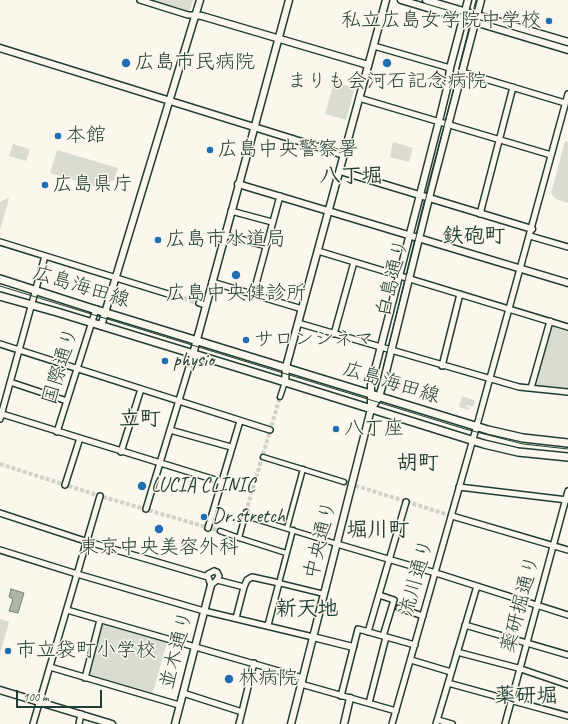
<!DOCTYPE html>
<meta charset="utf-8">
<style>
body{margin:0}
#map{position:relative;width:568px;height:724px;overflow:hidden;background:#fbf7ec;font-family:Caveat,sans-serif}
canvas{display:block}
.scale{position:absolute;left:16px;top:690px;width:86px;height:18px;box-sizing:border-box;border:2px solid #1f3d34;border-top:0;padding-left:5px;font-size:12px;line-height:14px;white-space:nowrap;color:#1f3d34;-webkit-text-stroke:3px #fbf7ec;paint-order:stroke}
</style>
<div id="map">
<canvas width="568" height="724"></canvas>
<div class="scale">100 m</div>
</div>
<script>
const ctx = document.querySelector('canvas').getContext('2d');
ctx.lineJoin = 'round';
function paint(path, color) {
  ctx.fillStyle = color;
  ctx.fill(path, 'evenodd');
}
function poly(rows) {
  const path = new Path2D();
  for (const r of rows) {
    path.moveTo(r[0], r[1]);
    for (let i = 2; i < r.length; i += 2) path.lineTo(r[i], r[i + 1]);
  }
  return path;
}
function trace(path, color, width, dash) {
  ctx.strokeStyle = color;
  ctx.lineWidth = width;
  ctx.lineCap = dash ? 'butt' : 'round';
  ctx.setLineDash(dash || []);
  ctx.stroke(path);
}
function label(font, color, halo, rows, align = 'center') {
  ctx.font = font + ' Caveat,"Klee One",sans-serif';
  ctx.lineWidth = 3;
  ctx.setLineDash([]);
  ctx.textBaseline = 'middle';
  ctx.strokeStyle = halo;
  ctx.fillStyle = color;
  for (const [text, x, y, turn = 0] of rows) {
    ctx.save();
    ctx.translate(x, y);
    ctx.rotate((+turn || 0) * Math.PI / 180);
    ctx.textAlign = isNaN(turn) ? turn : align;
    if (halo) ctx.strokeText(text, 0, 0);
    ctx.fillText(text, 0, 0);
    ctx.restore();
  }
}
const green = poly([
 [148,0,193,0,190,10,187,12],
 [334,82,355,88,346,120,325,114],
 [565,141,568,142,568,203,556,199,551,193],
 [393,142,413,148,409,162,390,157],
 [13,144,30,149,26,161,9,156],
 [57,150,118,168,114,180,97,187,50,173],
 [8,198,9,199,0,230,0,202],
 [554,326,568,330,568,389,537,386,535,383,551,327],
 [462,396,474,400,474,402,476,402,473,407,467,405,466,407,470,408,469,410,459,407],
 [0,619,9,622,0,654],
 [105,624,167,643,152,695,90,676,89,672,101,625]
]);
const water = poly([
 [11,589,24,593,18,613,9,611,13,599,9,597,11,589]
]);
const pedestrianTunnel = poly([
 [0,464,100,496,220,531],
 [344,482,452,516],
 [246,512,280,397]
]);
const minorTunnel = poly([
 [168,294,199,303]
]);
const pedestrian = poly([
 [280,397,285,382],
 [263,457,344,482],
 [246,516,337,544],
 [287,528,303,469],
 [293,530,279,583,324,594],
 [220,531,239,538,286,553],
 [239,538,246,512]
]);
const minor = poly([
 [140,0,188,15,195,15],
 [374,46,450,68],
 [462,72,565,103],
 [359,98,551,155],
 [231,211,272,222],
 [480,214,513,87],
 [225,235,266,246],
 [530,236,568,247],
 [0,242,168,294],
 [318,251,568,327],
 [212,282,302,309],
 [253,295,280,196],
 [199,303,205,305],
 [298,323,519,387,568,392],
 [334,334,354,262],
 [0,344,270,430],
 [442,366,460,294],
 [10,382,67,401],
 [531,388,550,321],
 [2,414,222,482],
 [0,419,45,256],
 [170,430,231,447],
 [57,432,96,309],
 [121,452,141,389],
 [65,485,80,438],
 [459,487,567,500],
 [146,509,193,354],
 [0,513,82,540,208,577],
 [452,516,568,550],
 [208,528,240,421],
 [337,544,439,574,568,615],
 [0,550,77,574,204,611,313,637],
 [214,571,217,572,219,576,216,581,211,585,208,577,208,574,214,571],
 [217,580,244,587,236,618],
 [244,587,247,580,252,577,279,583,268,625],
 [379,595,394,600,383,636],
 [399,608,423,616],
 [67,610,303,678],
 [465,625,568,655],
 [368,632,406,502],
 [457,652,518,668,568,685],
 [411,660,451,672],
 [50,667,179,705],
 [85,678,100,620],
 [448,683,568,716],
 [301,684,396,711],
 [183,693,242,712],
 [341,696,358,629,415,645],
 [369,703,386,637],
 [438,720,452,724],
 [33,724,100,496],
 [79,724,81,714],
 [239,724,254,663],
 [392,724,479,418,568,94],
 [436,724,477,586],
 [505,724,568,491]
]);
const tertiary = poly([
 [401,0,568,50],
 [426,0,568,42],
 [195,15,202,16,368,65],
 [0,48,344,155],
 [340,171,532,229],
 [238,184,568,283],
 [101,326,200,0],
 [193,354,289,0],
 [285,382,286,367,386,0],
 [371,409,379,397,384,380,431,190,481,0],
 [313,637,353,647],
 [0,690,112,724],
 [175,724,211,585],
 [291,724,371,409,371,385,439,121,448,84,450,68,468,0],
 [344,724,350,698]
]);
const secondary = poly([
 [0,279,90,308,488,430,523,438,568,443],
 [0,296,57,312,285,382,484,444,518,452,568,457]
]);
const tram = poly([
 [0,286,465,429,523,444,568,449],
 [383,368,476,0]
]);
const markers = [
 [549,21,4,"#1f6fb2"],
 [126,63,5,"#1f6fb2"],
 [387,63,5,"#1f6fb2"],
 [58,136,4,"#1f6fb2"],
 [210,150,4,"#1f6fb2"],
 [45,185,4,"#1f6fb2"],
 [158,240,4,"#1f6fb2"],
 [236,275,5,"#1f6fb2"],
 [246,340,4,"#1f6fb2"],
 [165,361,4,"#1f6fb2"],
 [336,429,4,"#1f6fb2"],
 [142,486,5,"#1f6fb2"],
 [204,517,4,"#1f6fb2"],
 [159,529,5,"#1f6fb2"],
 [8,651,4,"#1f6fb2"],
 [229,679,5,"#1f6fb2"]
];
const poiNames = [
 ["私立広島女学院中学校",541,21,"right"],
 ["広島市民病院",135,63],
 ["まりも会河石記念病院",387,82,"center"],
 ["本館",66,136],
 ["広島中央警察署",218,150],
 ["広島県庁",53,185],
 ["広島市水道局",166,240],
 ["広島中央健診所",236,294,"center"],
 ["サロンシネマ",254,340],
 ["physio",173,361],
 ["八丁座",344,429],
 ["LUCIA CLINIC",151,486],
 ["Dr.stretch",212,517],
 ["東京中央美容外科",159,548,"center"],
 ["市立袋町小学校",16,651],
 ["林病院",238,679]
];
const streetNames = [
 ["白島通り",393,278,-76],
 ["広島海田線",81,287,17],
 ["国際通り",61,366,-73],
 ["広島海田線",391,383,17],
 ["中央通り",321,540,-76],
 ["流川通り",417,578,-74],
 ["薬研掘通り",521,604,-75],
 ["並木通り",177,650,-75]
];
const neighbourhoodNames = [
 ["八丁堀",351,176],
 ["鉄砲町",474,236],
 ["立町",140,419],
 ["胡町",418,463],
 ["堀川町",378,530],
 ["新天地",307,609],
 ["薬研堀",526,696]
];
paint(green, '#dbdcd1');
paint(water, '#adb4aa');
trace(water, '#74847b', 1);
trace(pedestrianTunnel, '#cfd2c7', 4, [4, 2]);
trace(minorTunnel, '#cfd2c7', 5, [5, 2.5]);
trace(pedestrian, '#1f3d34', 7);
trace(minor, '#1f3d34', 8);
trace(tertiary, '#1f3d34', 9);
trace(secondary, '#1f3d34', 10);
trace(pedestrian, '#fbf7ec', 4);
trace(minor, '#fbf7ec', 5);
trace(tertiary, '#fbf7ec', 6);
trace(secondary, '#fbf7ec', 7);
trace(tram, '#1f3d34', 1);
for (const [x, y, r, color] of markers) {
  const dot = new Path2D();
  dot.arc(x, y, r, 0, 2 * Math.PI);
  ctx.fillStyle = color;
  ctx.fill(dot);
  trace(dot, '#fbf7ec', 1.5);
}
label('20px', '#1f3d34', '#fbf7ec', poiNames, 'left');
label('20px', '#1f3d34', '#fbf7ec', streetNames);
label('bold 21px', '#1f3d34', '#fbf7ec', neighbourhoodNames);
</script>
